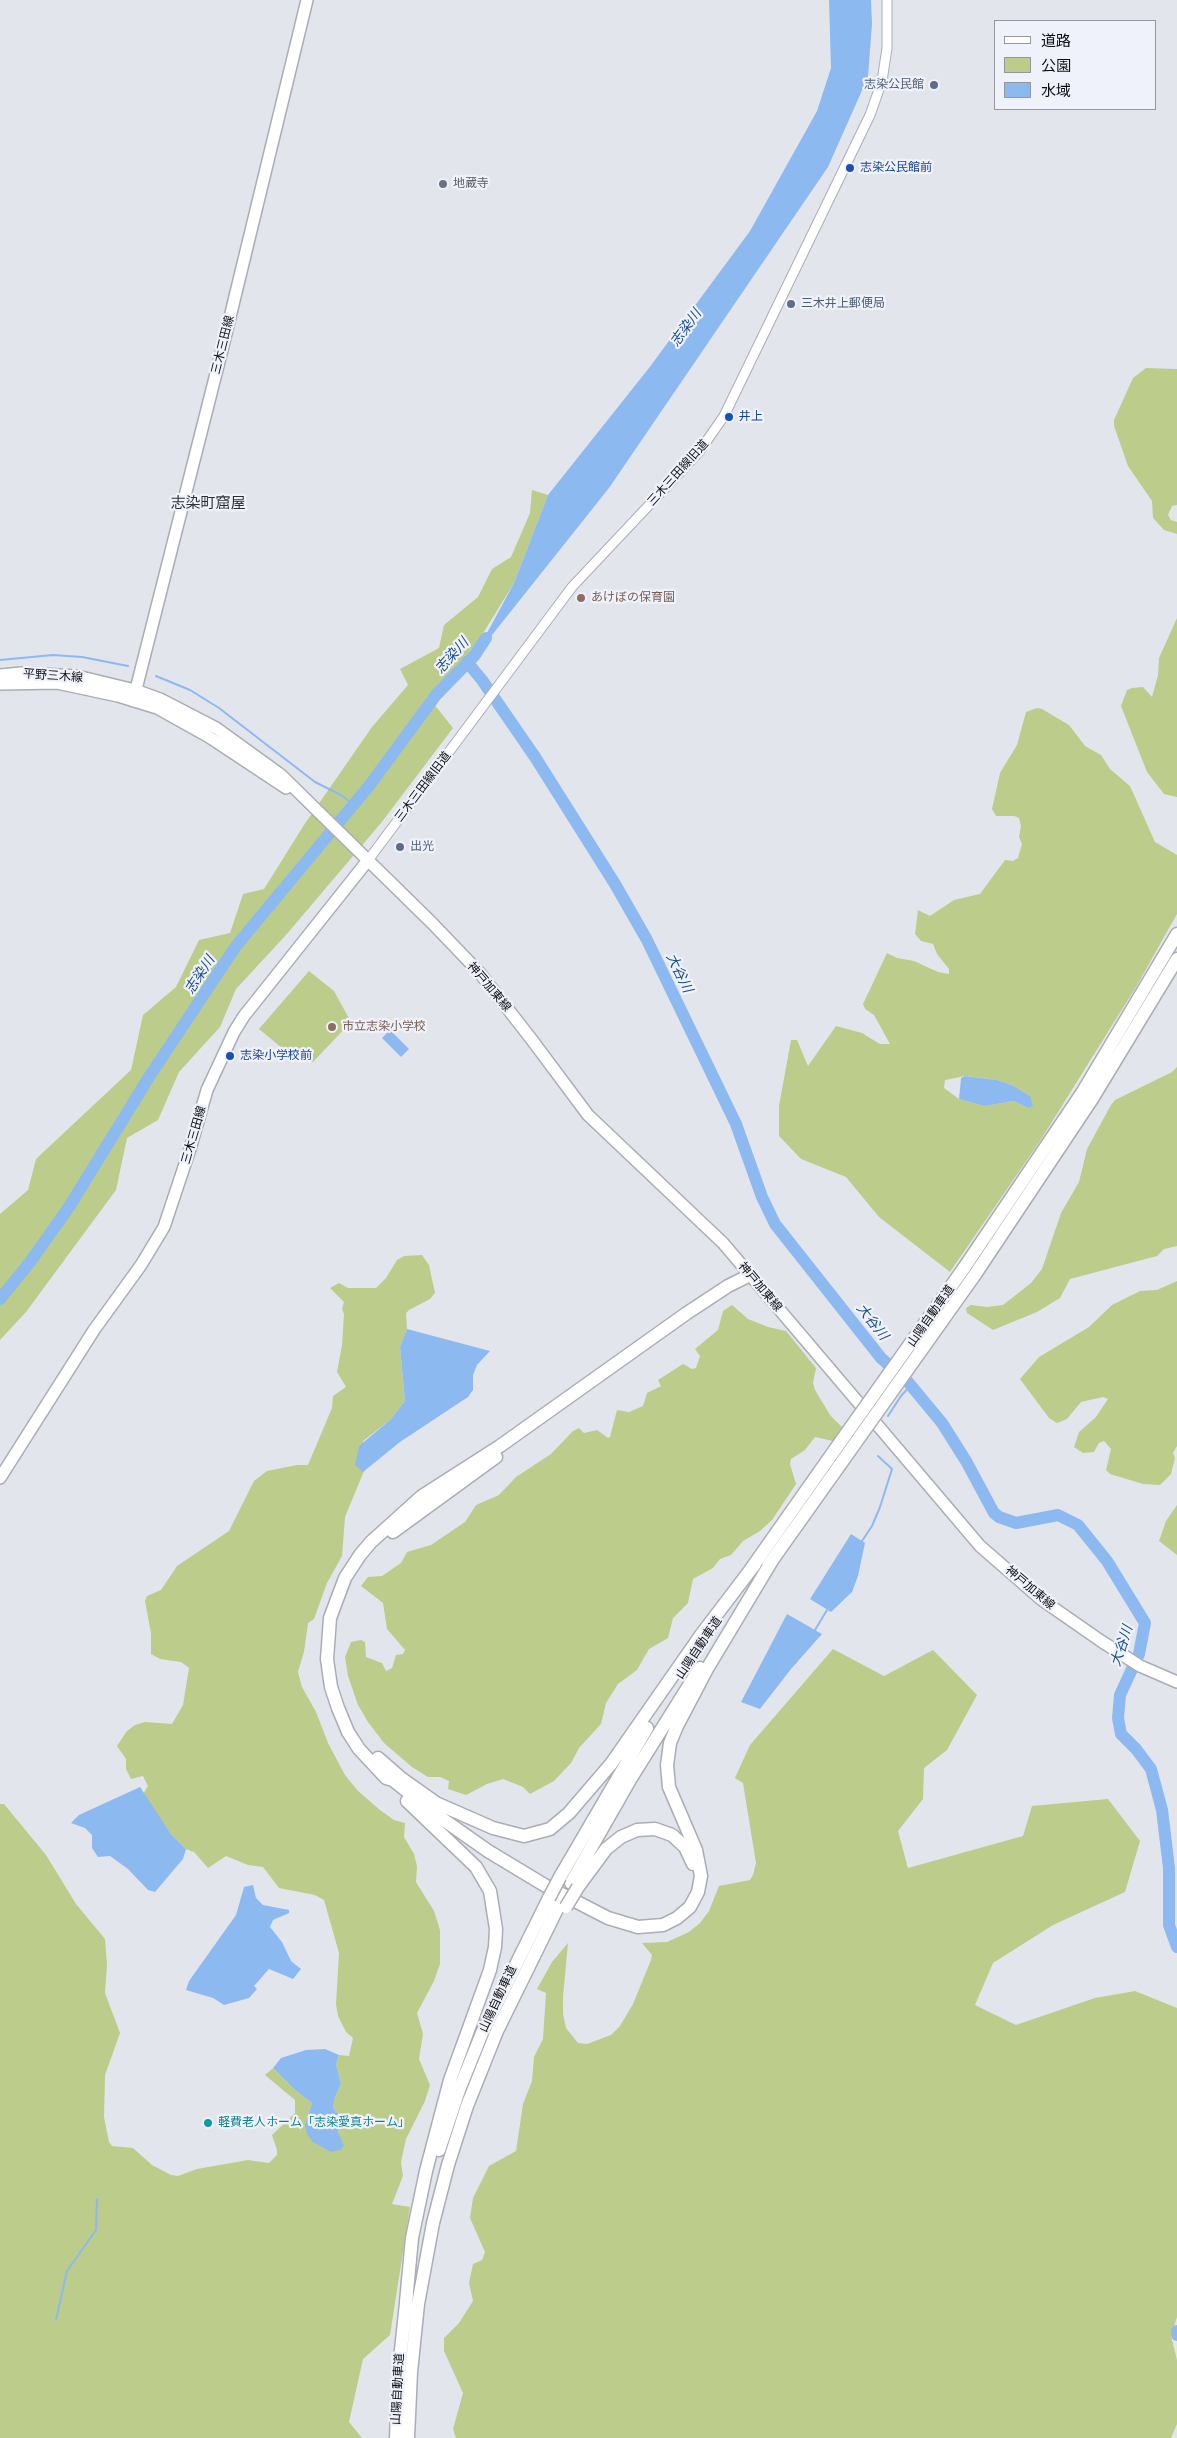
<!DOCTYPE html>
<meta charset="utf-8">
<style>
body{margin:0}
#map{position:relative;width:1177px;height:2438px;overflow:hidden;background:#e3e5ed;font-family:"PT Sans","Noto Sans JP",sans-serif}
canvas{display:block}
.legend{position:absolute;left:994px;top:20px;width:162px;height:90px;box-sizing:border-box;background:#f0f2fb;border:1px solid #96979e;margin:0;padding:6px 9px;list-style:none;font-size:15px;color:#0e0f12}
.legend li{display:flex;align-items:center;gap:10px;height:25px}
.legend b{width:25px;border:1px solid #96979e}
</style>
<div id="map">
<canvas width="1177" height="2438"></canvas>
<ul class="legend">
<li><b style="height:6px;background:#fff"></b>道路</li>
<li><b style="height:14px;background:#bccc8b"></b>公園</li>
<li><b style="height:14px;background:#8db9f1"></b>水域</li>
</ul>
</div>
<script>
const ctx = document.querySelector('canvas').getContext('2d');
ctx.lineJoin = 'round';
function paint(path, color) {
  ctx.fillStyle = color;
  ctx.fill(path, 'evenodd');
}
function poly(rows) {
  const path = new Path2D();
  for (const r of rows) {
    path.moveTo(r[0], r[1]);
    for (let i = 2; i < r.length; i += 2) path.lineTo(r[i], r[i + 1]);
  }
  return path;
}
function trace(path, color, width, dash) {
  ctx.strokeStyle = color;
  ctx.lineWidth = width;
  ctx.lineCap = dash ? 'butt' : 'round';
  ctx.setLineDash(dash || []);
  ctx.stroke(path);
}
function label(font, color, halo, rows, align = 'center') {
  ctx.font = font + ' "PT Sans","Noto Sans JP",sans-serif';
  ctx.lineWidth = 4.5;
  ctx.setLineDash([]);
  ctx.textBaseline = 'middle';
  ctx.strokeStyle = halo;
  ctx.fillStyle = color;
  for (const [text, x, y, turn = 0] of rows) {
    ctx.save();
    ctx.translate(x, y);
    ctx.rotate((+turn || 0) * Math.PI / 180);
    ctx.textAlign = isNaN(turn) ? turn : align;
    if (halo) ctx.strokeText(text, 0, 0);
    ctx.fillText(text, 0, 0);
    ctx.restore();
  }
}
const green = poly([
 [1146,368,1177,369,1177,505,1172,506,1168,515,1171,520,1177,522,1177,534,1164,530,1153,518,1152,501,1128,466,1114,426,1114,420,1133,378],
 [532,490,548,495,514,583,477,643,430,699,453,728,381,823,286,935,236,989,220,1027,179,1072,158,1120,127,1138,116,1190,26,1312,0,1340,0,1214,28,1190,36,1159,131,1070,143,1015,176,987,199,940,230,933,243,894,264,889,304,825,372,727,408,685,400,669,439,648,444,625,478,597,492,569,511,557,530,513],
 [1177,618,1177,797,1164,794,1147,772,1121,706,1127,690,1132,688,1143,687,1152,697,1158,675,1159,658],
 [1037,708,1042,709,1069,725,1085,746,1101,755,1110,769,1130,786,1155,842,1177,855,1177,914,1136,987,1040,1141,950,1272,879,1217,846,1177,801,1159,779,1136,779,1106,791,1040,797,1040,808,1066,836,1026,862,1033,880,1044,890,1044,874,1015,865,1009,863,1004,887,953,897,958,914,961,938,972,949,974,949,969,937,954,933,944,921,941,915,934,918,910,930,916,954,900,980,894,1005,860,1013,861,1018,858,1022,844,1019,837,1021,826,1019,818,1014,816,996,816,992,809,1000,773,1017,745,1026,712],
 [965,1076,997,1080,1012,1085,1030,1096,1028,1108,1014,1101,984,1106,959,1099,944,1088,945,1080],
 [309,971,334,991,351,1022,313,1062,299,1062,259,1029],
 [1177,1067,1177,1246,1164,1249,1157,1256,1070,1279,1060,1298,1037,1312,993,1330,967,1313,966,1308,971,1305,987,1307,1003,1305,1031,1283,1042,1269,1061,1213,1079,1182,1087,1149,1111,1105,1115,1100,1172,1072],
 [422,1255,429,1265,435,1293,430,1299,409,1310,406,1313,407,1329,400,1347,405,1401,390,1420,363,1441,364,1471,345,1517,342,1556,327,1583,314,1619,308,1623,304,1652,298,1672,302,1687,316,1712,328,1743,345,1775,358,1791,380,1810,394,1820,405,1823,404,1837,414,1854,417,1866,416,1882,434,1911,440,1930,440,1964,434,1981,417,2013,423,2034,419,2059,430,2085,425,2101,406,2139,401,2162,403,2176,392,2204,410,2207,390,2335,363,2359,349,2422,362,2438,0,2438,0,1804,4,1804,46,1855,76,1904,105,1939,107,1965,105,1993,120,2033,105,2075,104,2117,109,2142,112,2146,133,2148,152,2165,171,2175,178,2176,197,2169,248,2160,269,2163,277,2155,277,2150,272,2135,295,2113,295,2100,265,2075,273,2068,295,2090,312,2103,305,2124,343,2146,338,2132,340,2116,333,2108,335,2097,341,2084,336,2064,339,2055,349,2056,353,2038,346,2032,338,2016,336,2004,339,1953,324,1900,315,1895,279,1888,263,1867,248,1865,226,1856,208,1868,194,1852,186,1849,171,1834,143,1794,148,1786,143,1776,131,1779,126,1769,126,1759,117,1746,127,1731,135,1725,145,1722,172,1724,183,1705,189,1668,181,1662,160,1659,151,1654,151,1633,145,1601,147,1596,161,1590,177,1566,229,1531,254,1481,267,1471,297,1465,308,1465,332,1408,333,1396,346,1387,337,1372,342,1345,344,1314,342,1309,344,1302,330,1288,339,1283,348,1288,376,1288,386,1278,397,1260,404,1256],
 [1177,1281,1177,1446,1173,1453,1175,1458,1171,1474,1160,1485,1143,1484,1110,1474,1106,1470,1111,1449,1104,1441,1099,1443,1094,1452,1083,1453,1074,1447,1079,1432,1096,1417,1108,1399,1103,1397,1081,1402,1067,1419,1057,1423,1049,1418,1020,1379,1039,1357,1089,1327,1112,1305,1140,1291,1157,1290],
 [732,1305,748,1319,768,1327,786,1331,816,1368,813,1383,815,1390,830,1415,842,1427,833,1441,815,1437,805,1450,791,1459,790,1464,796,1484,772,1520,760,1531,743,1541,731,1555,720,1559,713,1568,693,1579,688,1603,673,1618,668,1638,649,1649,637,1670,618,1684,606,1703,601,1724,579,1748,571,1763,554,1781,530,1794,523,1787,503,1779,487,1784,466,1795,448,1789,449,1781,440,1777,428,1777,412,1767,384,1743,368,1722,358,1705,348,1676,345,1657,351,1642,361,1640,365,1642,366,1657,382,1663,386,1671,392,1668,396,1655,403,1654,405,1650,387,1629,383,1603,361,1586,368,1577,382,1576,401,1563,407,1552,431,1545,465,1522,476,1505,499,1495,516,1477,551,1454,573,1431,579,1428,584,1433,597,1430,608,1438,610,1437,617,1410,629,1412,643,1406,647,1393,661,1386,658,1380,683,1364,692,1369,696,1368,700,1356,695,1349,718,1330,723,1311],
 [1177,1505,1177,1555,1159,1541,1166,1521],
 [833,1649,884,1676,933,1650,977,1695,947,1750,924,1768,923,1799,898,1831,908,1868,1023,1836,1032,1806,1108,1799,1140,1841,1125,1892,1053,1925,993,1963,975,2005,1016,2025,1095,1998,1135,1991,1177,2008,1177,2317,1171,2336,1177,2360,1177,2424,1171,2438,456,2438,453,2429,463,2393,444,2351,444,2338,459,2323,473,2301,469,2283,473,2264,482,2260,485,2252,470,2218,473,2198,489,2166,516,2151,523,2104,532,2081,534,2057,543,2039,546,1993,537,1989,552,1962,568,1943,563,1997,563,2014,566,2028,578,2043,587,2044,611,2035,620,2026,633,2004,651,1960,652,1955,642,1943,667,1942,689,1932,700,1923,709,1911,719,1886,750,1880,753,1875,756,1863,743,1783,735,1778,750,1745]
]);
const water = poly([
 [829,0,871,0,872,24,868,77,828,167,609,488,473,659,514,583,548,495,649,368,750,231,817,111,831,68],
 [390,1030,409,1049,401,1057,382,1038],
 [965,1076,997,1080,1012,1085,1030,1096,1033,1106,1028,1108,1014,1101,984,1106,959,1099,961,1078],
 [407,1329,490,1351,477,1365,473,1375,473,1390,468,1397,400,1442,363,1472,355,1465,359,1446,390,1420,405,1401,400,1347],
 [851,1534,865,1543,858,1576,852,1592,831,1612,810,1599],
 [787,1614,822,1634,791,1669,760,1709,741,1702],
 [140,1787,171,1834,186,1849,183,1859,155,1892,148,1890,128,1869,110,1856,98,1857,92,1848,92,1835,85,1828,71,1823,79,1815],
 [253,1885,256,1898,263,1905,289,1910,289,1913,273,1920,270,1927,282,1942,291,1961,301,1969,293,1979,269,1969,254,1986,257,1989,249,1998,224,2005,213,1998,186,1990,189,1981,236,1915,244,1887],
 [325,2049,339,2055,336,2064,341,2084,335,2097,333,2108,340,2116,338,2132,344,2146,340,2150,331,2152,313,2142,307,2134,305,2124,312,2103,295,2090,273,2068,281,2058,306,2050]
]);
const stream = poly([
 [0,660,53,655,82,657,128,666],
 [156,676,190,690,219,708,315,782,341,795,354,805],
 [888,1416,901,1396,911,1385],
 [862,1541,872,1526,880,1507,892,1469,878,1456],
 [815,1630,827,1610],
 [56,2320,67,2271,96,2230,97,2199]
]);
const river = poly([
 [467,662,482,680,535,757,615,884,647,940,736,1124,762,1197,775,1224,881,1358,908,1382,942,1423,966,1461,994,1513,999,1517,1016,1523,1058,1515,1078,1525,1107,1561,1145,1623,1139,1654,1120,1695,1118,1718,1121,1734,1136,1749,1151,1769,1162,1810,1169,1868,1169,1925,1177,1947],
 [0,1299,30,1262,69,1207,149,1077,236,946,369,786,436,695,475,655,486,638],
 [1177,2331,1177,2335]
]);
const tertiary = poly([
 [369,859,572,587,699,452,724,416,870,115,882,81,887,48,887,0]
]);
const primary = poly([
 [0,675,21,673,77,676,135,690,160,699,216,728,281,775,432,923,479,972,532,1040,588,1115,723,1243,980,1546,1042,1600,1101,1641,1140,1666,1177,1682],
 [0,684,57,683,118,696,157,708,209,737,286,788],
 [133,701,223,346,307,0],
 [0,1478,94,1330,141,1265,164,1227,190,1149,207,1090,234,1032,244,1016,369,859]
]);
const motorway = poly([
 [964,1268,1082,1093,1177,934],
 [750,1275,728,1286,687,1313,500,1446,422,1496,371,1542,360,1555,345,1578,330,1618,327,1659,331,1687,338,1708,348,1732,359,1749,386,1778,393,1780,441,1818,488,1851,546,1886,608,1918,638,1927,663,1925,677,1918,690,1907,698,1892,701,1876,696,1850,669,1787,667,1765,670,1743,677,1726,707,1669,773,1559],
 [974,1276,1092,1099,1177,959],
 [393,1532,496,1457],
 [768,1566,849,1452],
 [751,1569,839,1444],
 [378,1758,402,1779,436,1803,493,1828,524,1836,550,1829,569,1813,611,1764,701,1635,755,1564],
 [560,1877,647,1728],
 [571,1883,631,1778,700,1668],
 [578,1887,606,1849,621,1837,637,1830,655,1829,672,1835,685,1847,693,1864],
 [439,2150,459,2090,482,2033,549,1898],
 [406,2302,412,2238,426,2171,450,2080,490,1970,495,1947,496,1929,490,1891,476,1867,407,1801],
 [396,2438,399,2369,407,2294],
 [408,2438,411,2372,418,2304,433,2223,448,2165,467,2106,497,2031,560,1903]
]);
const motorwayBridge = poly([
 [839,1444,964,1268],
 [849,1452,974,1276],
 [549,1898,560,1877],
 [566,1907,578,1887]
]);
const markers = [
 [934,85,5,"#5c6f8a"],
 [850,168,5,"#1a4fb4"],
 [443,184,5,"#6b7280"],
 [791,304,5,"#5c6f8a"],
 [729,417,5,"#1a4fb4"],
 [581,598,5,"#8d6e63"],
 [400,847,5,"#5c6f8a"],
 [332,1027,5,"#8d6e63"],
 [230,1056,5,"#1a4fb4"],
 [208,2123,5,"#0f9aa8"]
];
const serviceNames = [
 ["志染公民館",924,85,"right"],
 ["三木井上郵便局",801,304],
 ["出光",410,847]
];
const transitNames = [
 ["志染公民館前",860,168],
 ["井上",739,417],
 ["志染小学校前",240,1056]
];
const worshipNames = [
 ["地蔵寺",453,184]
];
const streetNames = [
 ["三木三田線",223,345,-76],
 ["三木三田線旧道",678,473,-48],
 ["平野三木線",53,676,4],
 ["三木三田線旧道",423,787,-53],
 ["神戸加東線",489,987,50],
 ["三木三田線",194,1135,-74],
 ["神戸加東線",760,1287,50],
 ["山陽自動車道",931,1316,-55],
 ["神戸加東線",1030,1588,40],
 ["山陽自動車道",699,1648,-56],
 ["山陽自動車道",498,1999,-65],
 ["山陽自動車道",398,2389,-87]
];
const educationNames = [
 ["あけぼの保育園",591,598],
 ["市立志染小学校",342,1027]
];
const cultureNames = [
 ["軽費老人ホーム「志染愛真ホーム」",218,2123]
];
const waterNames = [
 ["志染川",686,328,-54],
 ["志染川",452,656,-48],
 ["大谷川",679,973,64],
 ["志染川",200,975,-57],
 ["大谷川",872,1322,52],
 ["大谷川",1122,1646,-72]
];
const quarterNames = [
 ["志染町窟屋",208,504]
];
paint(green, '#bccc8b');
paint(water, '#8db9f1');
trace(stream, '#8db9f1', 2);
trace(river, '#8db9f1', 12);
trace(tertiary, '#aaadb5', 11);
trace(primary, '#aaadb5', 14);
trace(motorway, '#aaadb5', 15);
trace(tertiary, '#fff', 9);
trace(primary, '#fff', 11);
trace(motorway, '#fff', 12);
trace(motorwayBridge, '#aaadb5', 15, []);
trace(motorwayBridge, '#fff', 12);
for (const [x, y, r, color] of markers) {
  const dot = new Path2D();
  dot.arc(x, y, r, 0, 2 * Math.PI);
  ctx.fillStyle = color;
  ctx.fill(dot);
  trace(dot, '#f0f2fb', 2);
}
label('12px', '#4e5e75', '#f0f2fb', serviceNames, 'left');
label('12px', '#164399', '#f0f2fb', transitNames, 'left');
label('12px', '#5b616d', '#f0f2fb', worshipNames, 'left');
label('12px', '#0e0f12', '#f0f2fb', streetNames);
label('12px', '#785e54', '#f0f2fb', educationNames, 'left');
label('12px', '#0d838f', '#f0f2fb', cultureNames, 'left');
label('italic 14px', '#1a4f8d', '#f0f2fb', waterNames);
label('15px', '#2e3036', '#f0f2fb', quarterNames);
</script>
